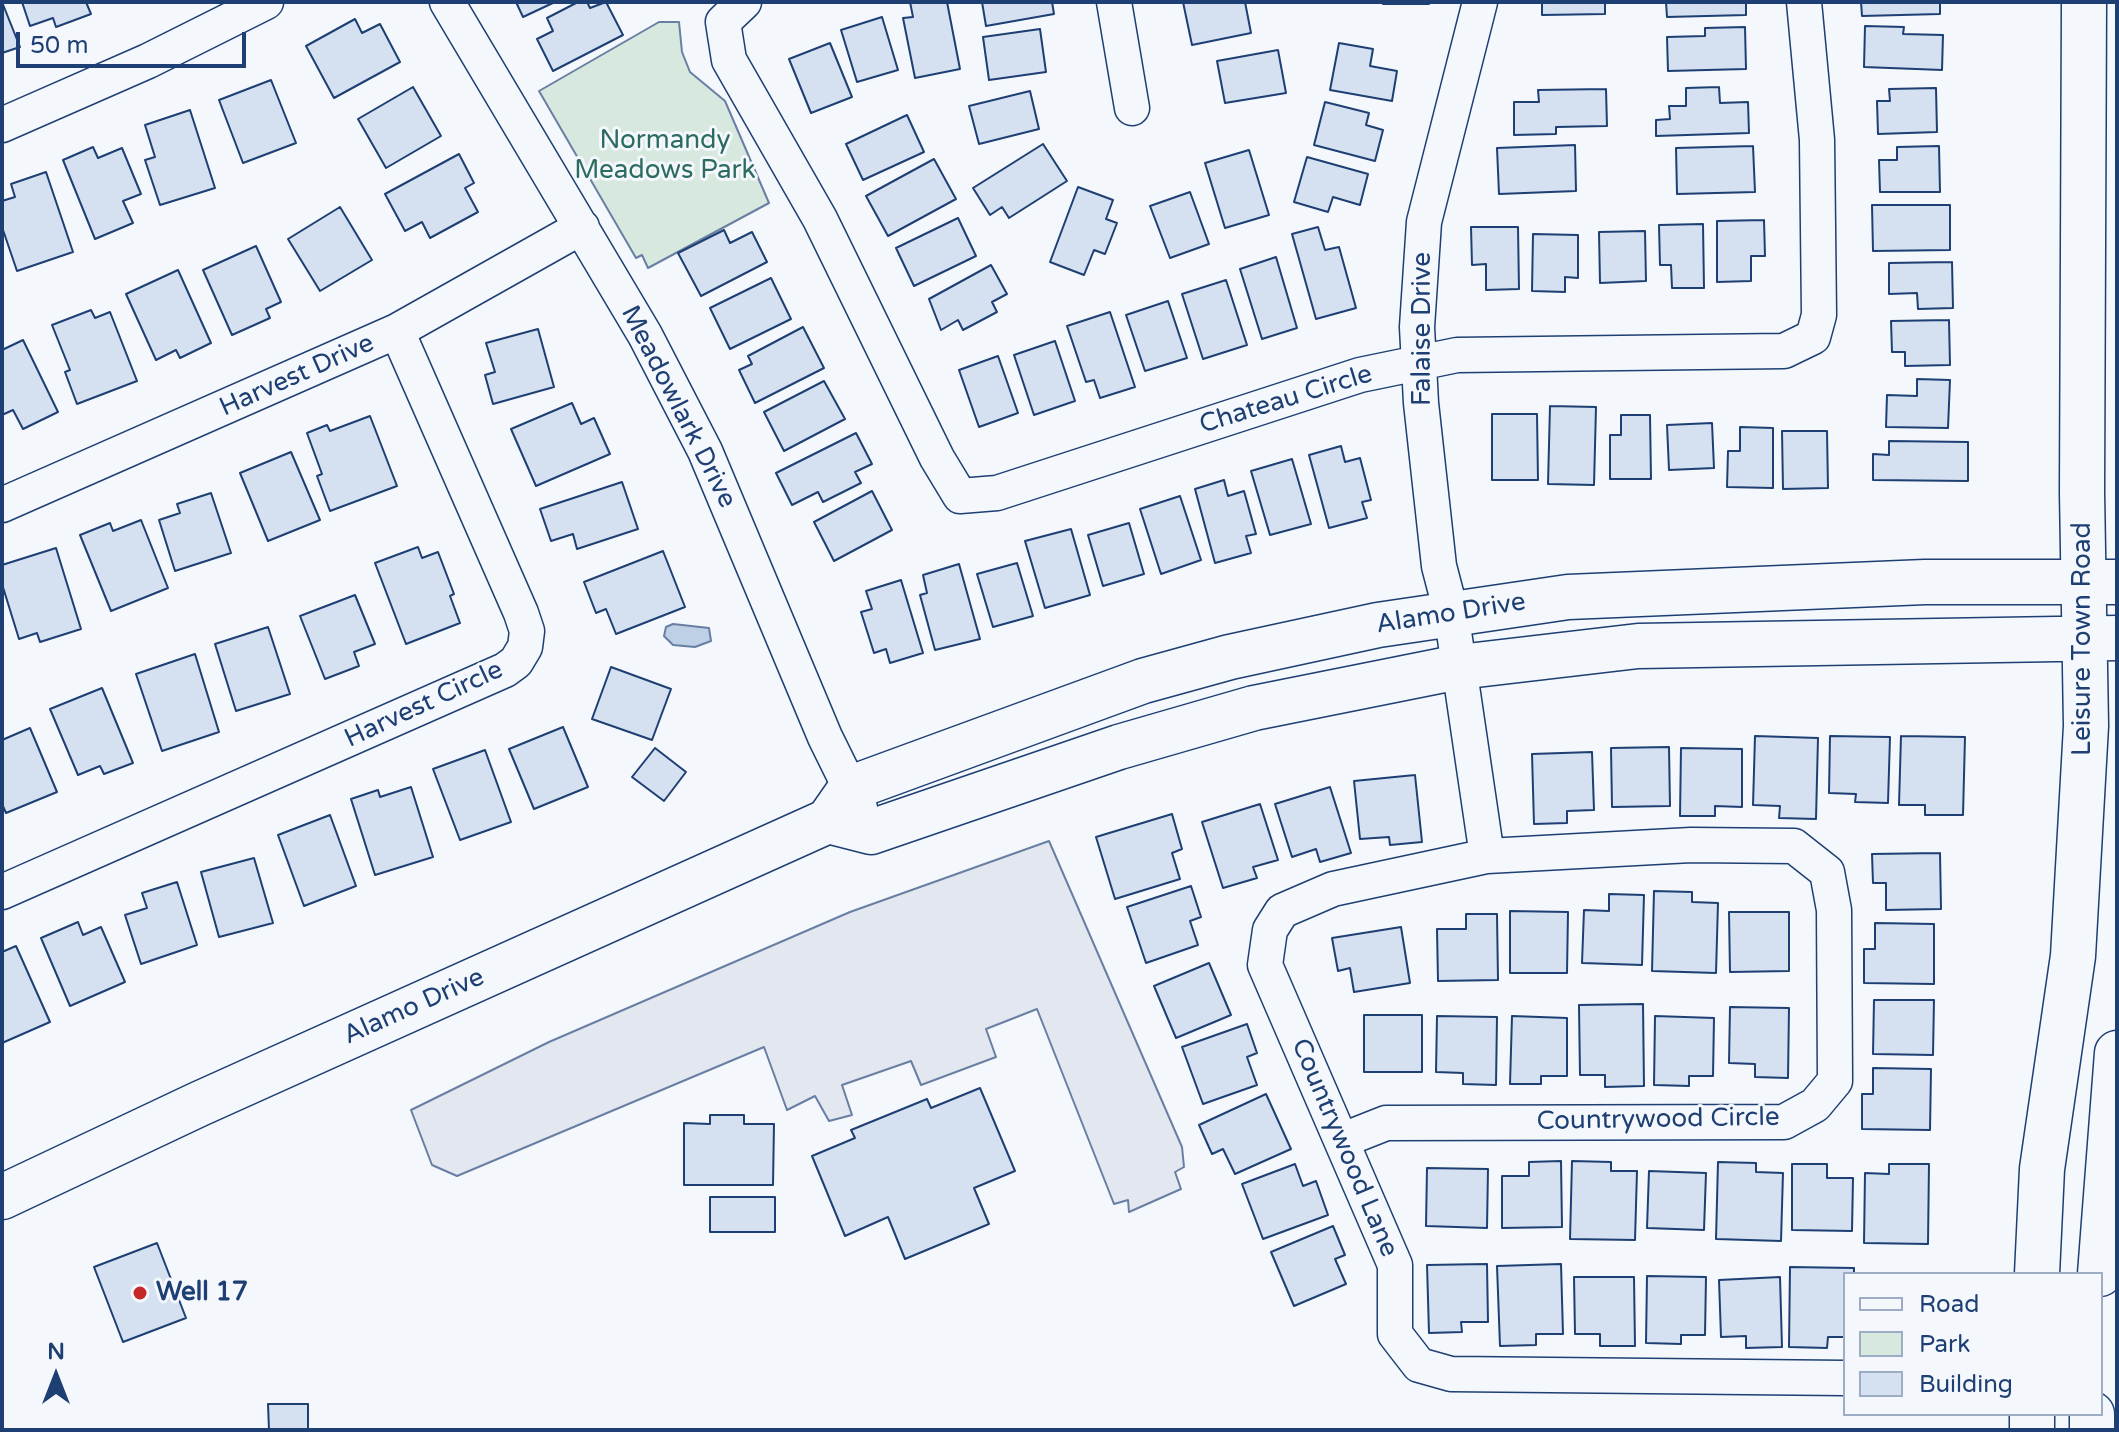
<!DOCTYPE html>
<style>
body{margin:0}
#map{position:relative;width:2119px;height:1432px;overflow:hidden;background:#f4f7fb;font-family:"Varela Round",sans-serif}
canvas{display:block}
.frame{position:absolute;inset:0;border:4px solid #1d3f73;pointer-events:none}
.legend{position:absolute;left:1843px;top:1272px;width:260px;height:144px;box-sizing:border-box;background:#f4f7fb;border:2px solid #9eadc5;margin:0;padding:10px 14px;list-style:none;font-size:24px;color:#1d3f73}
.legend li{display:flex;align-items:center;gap:16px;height:40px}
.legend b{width:40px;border:2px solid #9eadc5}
.north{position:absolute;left:16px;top:1336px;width:80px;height:80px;-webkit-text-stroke:6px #f4f7fb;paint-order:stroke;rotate:0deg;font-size:22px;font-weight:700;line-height:32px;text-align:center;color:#1d3f73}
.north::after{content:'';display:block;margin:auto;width:28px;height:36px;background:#1d3f73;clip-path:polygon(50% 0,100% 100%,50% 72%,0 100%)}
.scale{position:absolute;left:16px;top:32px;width:230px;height:36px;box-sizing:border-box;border:4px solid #1d3f73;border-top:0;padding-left:10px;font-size:24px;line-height:28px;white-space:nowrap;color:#1d3f73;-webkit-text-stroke:6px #f4f7fb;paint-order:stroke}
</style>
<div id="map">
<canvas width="2119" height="1432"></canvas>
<div class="frame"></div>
<ul class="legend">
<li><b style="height:10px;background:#f4f7fb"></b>Road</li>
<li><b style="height:22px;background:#d7e8df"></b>Park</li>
<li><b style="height:22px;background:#d5e0f0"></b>Building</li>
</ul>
<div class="north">N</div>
<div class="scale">50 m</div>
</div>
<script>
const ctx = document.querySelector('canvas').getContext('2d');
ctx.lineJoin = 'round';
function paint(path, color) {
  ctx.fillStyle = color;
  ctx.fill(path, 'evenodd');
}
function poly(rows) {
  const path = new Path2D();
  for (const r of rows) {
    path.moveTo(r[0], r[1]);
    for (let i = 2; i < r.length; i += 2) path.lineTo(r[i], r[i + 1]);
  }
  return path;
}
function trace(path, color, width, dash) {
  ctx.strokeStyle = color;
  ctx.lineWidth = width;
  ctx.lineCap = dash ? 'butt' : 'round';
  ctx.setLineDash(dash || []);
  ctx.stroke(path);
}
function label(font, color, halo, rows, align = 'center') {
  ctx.font = font + ' "Varela Round",sans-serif';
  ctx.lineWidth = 6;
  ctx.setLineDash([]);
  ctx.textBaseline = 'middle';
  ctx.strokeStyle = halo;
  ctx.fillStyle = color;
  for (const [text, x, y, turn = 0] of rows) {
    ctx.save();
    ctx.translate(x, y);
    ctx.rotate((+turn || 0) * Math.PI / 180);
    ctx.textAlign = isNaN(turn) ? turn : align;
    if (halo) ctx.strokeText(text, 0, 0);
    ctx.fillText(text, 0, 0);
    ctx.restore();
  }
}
const green = poly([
 [659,22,679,22,682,52,690,72,725,101,769,203,648,268,642,255,636,258,539,91,659,22]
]);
const parking = poly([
 [1049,841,1182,1147,1184,1167,1175,1172,1181,1189,1129,1212,1128,1200,1114,1204,1037,1009,986,1029,996,1057,921,1085,911,1061,842,1085,852,1115,829,1121,815,1096,787,1110,764,1047,457,1176,432,1165,411,1110,549,1042,850,912,1049,841]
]);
const water = poly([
 [673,624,709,628,711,641,695,647,673,645,664,636,666,627,673,624]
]);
const building = poly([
 [2,2,20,47,2,53,2,2],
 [22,2,86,2,91,14,56,27,53,18,30,26,22,2],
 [516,2,555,2,523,17,516,2],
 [578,2,587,2,590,8,606,2,623,35,553,71,537,39,553,31,547,18,578,2],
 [910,2,947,2,960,69,915,78,903,18,913,17,910,2],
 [982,2,1052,2,1054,14,986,26,982,2],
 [1183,2,1245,2,1251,33,1192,45,1183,2],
 [1383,2,1429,2,1429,4,1383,4,1383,2],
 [1542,2,1605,2,1605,14,1542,15,1542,2],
 [1666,2,1746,2,1746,15,1667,17,1666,2],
 [1861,2,1940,2,1940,14,1862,16,1861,2],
 [882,17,898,70,857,82,841,30,882,17],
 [355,19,362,33,380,24,400,62,334,98,306,46,355,19],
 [1865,26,1904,27,1903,34,1943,35,1942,70,1864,67,1865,26],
 [1745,27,1746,69,1668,71,1667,37,1705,36,1705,28,1745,27],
 [1040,29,1046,72,989,80,983,37,1040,29],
 [830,43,852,97,811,113,789,59,830,43],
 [1339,43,1373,49,1370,66,1397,71,1392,101,1330,90,1339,43],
 [1278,50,1286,93,1225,103,1217,61,1278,50],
 [271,80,296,143,243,163,219,100,271,80],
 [413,87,441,136,386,168,358,119,413,87],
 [1719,87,1720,103,1748,102,1749,133,1656,136,1656,120,1670,119,1669,106,1686,106,1686,88,1719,87],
 [1936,88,1937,132,1878,134,1877,101,1890,101,1889,89,1936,88],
 [1606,89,1607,126,1556,127,1556,134,1514,135,1514,102,1539,102,1538,90,1606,89],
 [1030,91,1039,129,979,144,969,106,1030,91],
 [1325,102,1369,113,1366,125,1383,130,1375,161,1314,145,1325,102],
 [190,110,215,188,160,205,145,160,155,157,145,125,190,110],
 [907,115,924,152,863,180,846,144,907,115],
 [1043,144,1067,181,1009,218,1002,207,990,215,973,188,1043,144],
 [1575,145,1576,191,1499,194,1497,148,1575,145],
 [1753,146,1755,192,1677,194,1676,148,1753,146],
 [1939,146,1940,192,1880,192,1879,160,1897,160,1897,147,1939,146],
 [93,147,98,158,122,148,141,194,123,201,133,223,95,239,63,160,93,147],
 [1249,150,1269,215,1225,228,1205,163,1249,150],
 [459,154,474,183,465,188,478,212,430,238,422,222,405,231,385,194,459,154],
 [1307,157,1368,174,1360,205,1333,197,1328,212,1294,202,1307,157],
 [934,159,956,199,888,236,866,196,934,159],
 [46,172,73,252,17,271,2,227,2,201,15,197,11,184,46,172],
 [1078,187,1113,200,1106,219,1117,223,1105,254,1094,250,1084,275,1050,262,1078,187],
 [1190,192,1209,244,1170,258,1150,206,1190,192],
 [1872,205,1950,205,1950,250,1873,251,1872,205],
 [340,207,372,260,320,291,288,239,340,207],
 [958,218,976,256,914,286,896,248,958,218],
 [1764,220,1765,256,1751,256,1751,281,1717,282,1717,221,1764,220],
 [1703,224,1704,288,1672,288,1671,265,1660,265,1659,225,1703,224],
 [1318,227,1325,250,1339,247,1356,308,1316,319,1292,234,1318,227],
 [1471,227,1518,227,1519,289,1486,290,1486,264,1472,265,1471,227],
 [724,230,730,243,752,232,767,262,701,296,678,253,724,230],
 [1645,231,1646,281,1600,283,1599,232,1645,231],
 [1533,234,1578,235,1578,278,1565,277,1565,292,1532,291,1533,234],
 [256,246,281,302,266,309,270,318,232,335,203,270,256,246],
 [1276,257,1297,328,1262,339,1240,269,1276,257],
 [1952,262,1953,308,1918,309,1917,293,1889,294,1889,263,1952,262],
 [991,265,1007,294,992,302,997,312,963,330,958,320,941,330,929,299,991,265],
 [178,270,211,343,180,358,176,350,156,360,126,294,178,270],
 [771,278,791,319,730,349,710,308,771,278],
 [1226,280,1247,345,1203,359,1182,294,1226,280],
 [1168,301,1187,358,1145,371,1126,315,1168,301],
 [91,310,95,318,110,312,137,381,77,404,65,372,70,370,52,325,91,310],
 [1110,312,1135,387,1100,398,1094,380,1086,382,1067,326,1110,312],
 [1949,320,1950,365,1905,366,1905,352,1892,352,1891,321,1949,320],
 [803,327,824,368,755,403,739,370,752,364,748,356,803,327],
 [538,329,554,387,493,404,485,375,495,372,486,343,538,329],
 [23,340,58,412,23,429,13,410,2,415,2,350,23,340],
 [1055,341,1075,401,1034,415,1014,355,1055,341],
 [998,356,1018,413,979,427,959,370,998,356],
 [1917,379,1950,380,1948,428,1886,427,1887,395,1917,396,1917,379],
 [824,381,845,419,784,451,764,412,824,381],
 [572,403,581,424,594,418,610,454,536,486,511,429,572,403],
 [1550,406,1596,407,1594,485,1548,484,1550,406],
 [1492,414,1537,414,1538,480,1492,480,1492,414],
 [1621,415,1650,415,1651,479,1610,479,1610,435,1621,435,1621,415],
 [370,416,397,486,330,511,317,476,322,474,307,433,327,425,330,431,370,416],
 [1712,423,1714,468,1669,470,1667,425,1712,423],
 [1740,427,1773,428,1773,488,1727,487,1728,451,1740,451,1740,427],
 [1782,431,1827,431,1828,488,1783,489,1782,431],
 [856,433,872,464,855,472,861,483,823,502,818,492,792,505,776,473,856,433],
 [1889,441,1968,442,1968,481,1873,480,1873,454,1889,455,1889,441],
 [1341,446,1345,462,1360,458,1371,500,1362,502,1367,518,1329,528,1309,455,1341,446],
 [291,452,320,520,268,541,240,473,291,452],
 [1292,459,1311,524,1270,535,1251,471,1292,459],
 [1224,480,1228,496,1244,491,1256,534,1246,536,1251,553,1215,563,1195,489,1224,480],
 [622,482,638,529,577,549,573,534,551,541,540,509,622,482],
 [872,491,892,530,834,561,814,522,872,491],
 [211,493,231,553,175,571,159,520,180,513,177,504,211,493],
 [1180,496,1201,560,1161,574,1140,509,1180,496],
 [141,520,168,588,111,611,80,535,110,523,113,531,141,520],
 [1129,523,1144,574,1103,586,1088,535,1129,523],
 [1071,529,1090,595,1045,608,1025,541,1071,529],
 [418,547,422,558,438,552,454,594,450,596,460,623,406,644,375,563,418,547],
 [56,548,81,629,40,642,37,633,19,639,2,584,2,565,56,548],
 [663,551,685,607,616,634,606,609,596,613,584,582,663,551],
 [1017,563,1033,616,993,627,977,574,1017,563],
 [959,564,980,639,935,650,920,595,927,593,923,575,959,564],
 [901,580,923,653,890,663,886,649,874,653,861,612,872,609,866,591,901,580],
 [355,595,375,644,354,652,359,666,325,679,300,616,355,595],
 [268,627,290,694,236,711,215,644,268,627],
 [195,654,219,732,162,751,136,674,195,654],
 [611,667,671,689,652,740,592,719,611,667],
 [102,688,133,763,104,774,100,766,78,775,50,709,102,688],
 [563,727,588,787,534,809,509,749,563,727],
 [30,728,57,792,6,813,2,804,2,740,30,728],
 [1755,736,1818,738,1816,819,1779,818,1780,806,1753,805,1755,736],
 [1830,736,1890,737,1888,803,1855,802,1856,794,1829,793,1830,736],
 [1901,736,1965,737,1963,815,1925,815,1925,805,1899,805,1901,736],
 [1669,747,1670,806,1612,807,1611,748,1669,747],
 [655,748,686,772,664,801,632,777,655,748],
 [1681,748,1742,749,1742,807,1715,806,1715,816,1680,816,1681,748],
 [485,750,511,822,460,840,433,769,485,750],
 [1592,752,1594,810,1567,811,1567,823,1534,824,1532,754,1592,752],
 [1415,775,1422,842,1390,845,1389,837,1360,839,1354,781,1415,775],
 [411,787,433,857,375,875,351,799,378,790,380,797,411,787],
 [1330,787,1351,853,1320,862,1316,849,1292,857,1275,804,1330,787],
 [1260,804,1278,860,1253,867,1257,878,1223,888,1202,822,1260,804],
 [1172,814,1182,849,1172,853,1180,879,1115,899,1096,837,1172,814],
 [330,815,356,886,304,906,278,835,330,815],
 [1940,853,1941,909,1886,910,1886,883,1873,883,1872,854,1940,853],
 [254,858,273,923,219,937,201,872,254,858],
 [177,882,197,945,141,964,125,915,147,908,142,893,177,882],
 [1191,886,1201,917,1190,921,1198,945,1146,963,1127,907,1191,886],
 [1654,891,1692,892,1692,902,1718,903,1716,973,1652,971,1654,891],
 [1609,894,1644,895,1642,965,1582,963,1584,910,1609,911,1609,894],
 [1510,911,1568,912,1567,973,1510,973,1510,911],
 [1729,912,1789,912,1789,971,1730,972,1729,912],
 [1466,914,1497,914,1498,980,1438,981,1437,929,1466,929,1466,914],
 [78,922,83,935,101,927,125,982,70,1006,41,938,78,922],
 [1875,923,1934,924,1934,984,1864,983,1864,949,1875,949,1875,923],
 [1401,927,1410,983,1354,992,1350,968,1338,971,1332,938,1401,927],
 [16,946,50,1022,2,1043,2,952,16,946],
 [1209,963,1231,1015,1176,1038,1154,986,1209,963],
 [1874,1000,1934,1000,1933,1055,1873,1054,1874,1000],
 [1643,1004,1644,1086,1605,1087,1605,1075,1580,1075,1579,1005,1643,1004],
 [1730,1007,1789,1008,1788,1078,1755,1077,1755,1064,1729,1063,1730,1007],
 [1364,1015,1422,1015,1422,1072,1364,1072,1364,1015],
 [1437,1016,1497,1017,1496,1085,1463,1084,1463,1073,1436,1072,1437,1016],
 [1512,1016,1567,1018,1567,1076,1541,1076,1541,1084,1510,1084,1512,1016],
 [1655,1016,1714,1018,1713,1076,1689,1076,1689,1086,1654,1085,1655,1016],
 [1247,1024,1257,1053,1247,1057,1257,1085,1203,1104,1182,1047,1247,1024],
 [1873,1068,1931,1069,1930,1130,1862,1129,1862,1094,1873,1094,1873,1068],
 [980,1088,1015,1171,974,1188,989,1224,905,1259,888,1217,845,1236,812,1156,855,1138,851,1130,927,1099,931,1108,980,1088],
 [1266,1094,1291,1149,1235,1174,1223,1149,1212,1154,1199,1125,1266,1094],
 [710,1115,744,1115,744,1124,774,1124,773,1185,684,1185,684,1123,710,1124,710,1115],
 [1561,1161,1562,1227,1502,1228,1502,1176,1529,1176,1529,1162,1561,1161],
 [1572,1161,1611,1162,1611,1171,1637,1171,1635,1240,1570,1239,1572,1161],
 [1718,1162,1756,1163,1756,1172,1783,1173,1781,1241,1716,1239,1718,1162],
 [1295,1164,1303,1186,1316,1181,1328,1215,1263,1239,1242,1184,1295,1164],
 [1792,1164,1827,1164,1827,1178,1853,1178,1852,1231,1792,1230,1792,1164],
 [1889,1164,1929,1164,1928,1244,1864,1243,1865,1173,1889,1174,1889,1164],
 [1427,1168,1488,1169,1487,1228,1426,1226,1427,1168],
 [1649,1171,1706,1173,1704,1230,1647,1228,1649,1171],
 [710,1197,775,1197,775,1232,710,1232,710,1197],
 [1333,1226,1345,1255,1335,1259,1346,1284,1294,1306,1271,1252,1333,1226],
 [157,1243,186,1318,123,1342,94,1267,157,1243],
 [1487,1264,1488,1322,1461,1322,1462,1332,1429,1333,1427,1265,1487,1264],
 [1561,1264,1563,1334,1536,1334,1536,1345,1500,1346,1497,1266,1561,1264],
 [1790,1267,1854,1268,1854,1274,1845,1274,1845,1337,1828,1337,1827,1348,1789,1347,1790,1267],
 [1647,1276,1706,1277,1705,1335,1681,1335,1681,1344,1646,1343,1647,1276],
 [1574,1277,1634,1277,1635,1346,1600,1346,1600,1334,1575,1334,1574,1277],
 [1780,1277,1782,1347,1746,1348,1746,1336,1721,1337,1719,1280,1780,1277],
 [268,1404,308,1404,308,1430,269,1430,268,1404]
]);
const minor = poly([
 [447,2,645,335,705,451,825,737,860,808],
 [744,2,723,22,729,60,820,219,937,458,960,496,997,493,1360,375,1457,355,1784,351,1813,337,1819,315,1817,140,1804,2],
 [1114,2,1132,108],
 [1480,2,1424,222,1417,327,1421,403,1439,566,1451,612,1487,856],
 [2,125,148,61,266,2],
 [2,505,397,331,582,227],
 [2,892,505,670,516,662,525,647,527,631,521,613,397,331],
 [1343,1140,1386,1123,1784,1122,1815,1105,1835,1081,1834,910,1827,872,1794,846,1691,845,1487,856,1333,889,1282,911,1270,930,1265,965,1395,1265,1395,1334,1419,1365,1451,1374,1845,1378]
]);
const major = poly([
 [828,821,871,832,1119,747,1254,708,1459,667,1638,646,2117,638],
 [2,1197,199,1104,828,821,851,788,1143,681,1230,657,1378,625,1568,597,1925,582,2117,582],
 [2037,1274,2042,1169,2073,956,2086,726,2082,492,2084,2],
 [2100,1274,2117,1053],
 [2032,1414,2032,1430],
 [2092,1430,2092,1414]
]);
const markers = [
 [140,1293,8,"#c62828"]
];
const parkNames = [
 ["Normandy",665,141],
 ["Meadows Park",665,171]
];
const streetNames = [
 ["Falaise Drive",1423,329,-90],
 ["Harvest Drive",297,376,-24],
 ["Chateau Circle",1286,400,-17],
 ["Meadowlark Drive",678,407,63],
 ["Alamo Drive",1451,614,-9],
 ["Leisure Town Road",2083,639,-90],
 ["Harvest Circle",424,705,-25],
 ["Alamo Drive",414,1007,-24],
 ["Countrywood Circle",1658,1120,-1],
 ["Countrywood Lane",1344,1148,67]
];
const poiNames = [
 ["Well 17",156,1293]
];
paint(green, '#d7e8df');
trace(green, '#687fa3', 2);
paint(parking, '#e3e8f0');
trace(parking, '#687fa3', 2);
paint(water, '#bed0e5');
trace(water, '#687fa3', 2);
paint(building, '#d5e0f0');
trace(building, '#1d3f73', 2);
trace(minor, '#1d3f73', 37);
trace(major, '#1d3f73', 47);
trace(minor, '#f4f7fb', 34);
trace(major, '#f4f7fb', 44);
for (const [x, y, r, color] of markers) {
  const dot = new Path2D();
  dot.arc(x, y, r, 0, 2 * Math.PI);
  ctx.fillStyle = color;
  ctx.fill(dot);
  trace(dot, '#f4f7fb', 3);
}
label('26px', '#2c6c60', '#f4f7fb', parkNames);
label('26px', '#1d3f73', '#f4f7fb', streetNames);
label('bold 26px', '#1d3f73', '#f4f7fb', poiNames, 'left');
</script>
